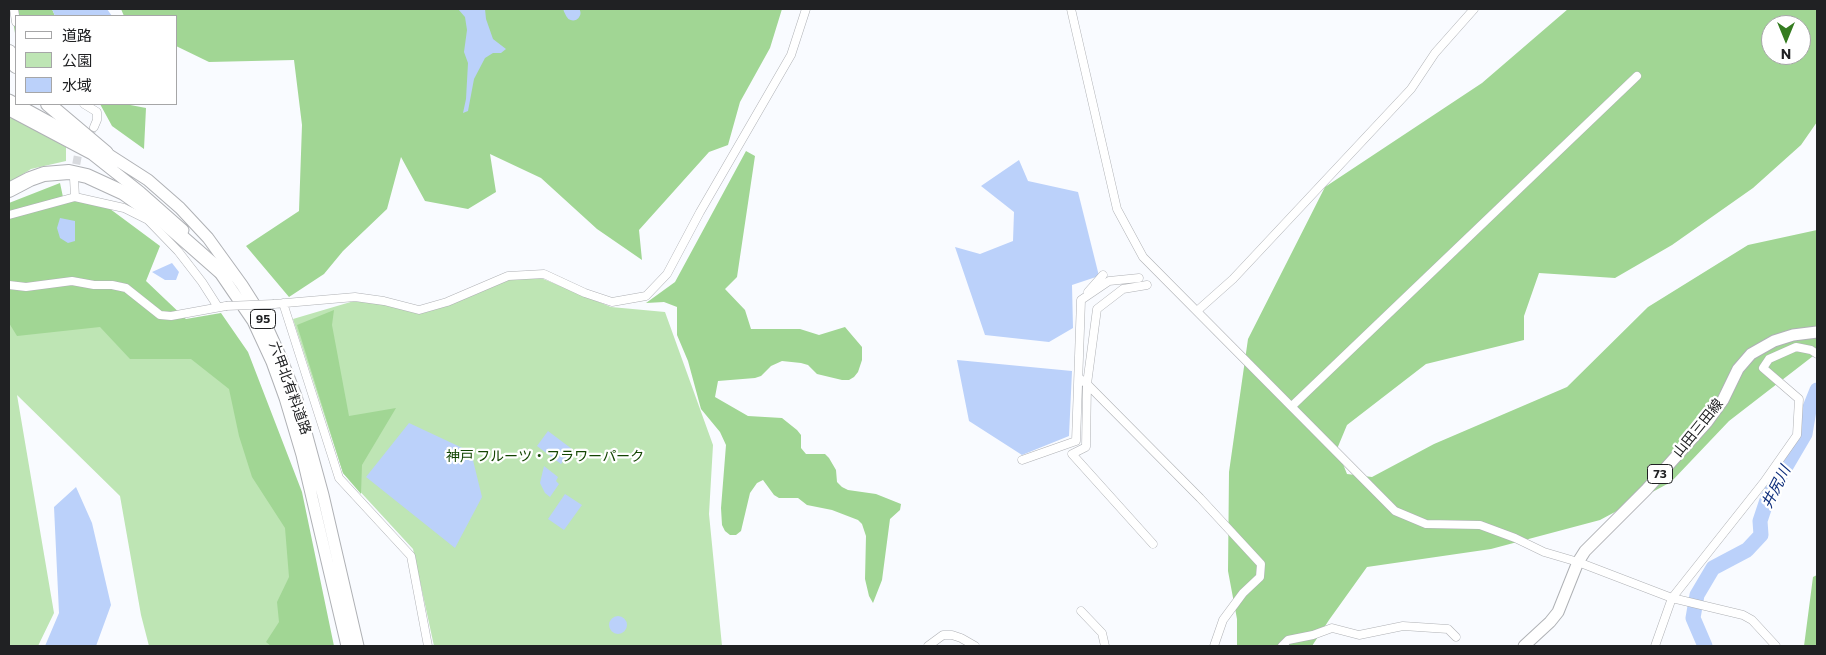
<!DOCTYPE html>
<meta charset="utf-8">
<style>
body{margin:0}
#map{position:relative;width:1826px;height:655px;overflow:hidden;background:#f9fbff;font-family:Commissioner,"Noto Sans JP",sans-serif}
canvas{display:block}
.frame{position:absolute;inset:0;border:10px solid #202123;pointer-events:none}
.legend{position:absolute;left:15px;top:15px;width:162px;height:90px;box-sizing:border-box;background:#fff;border:1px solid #a6a6a7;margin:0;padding:6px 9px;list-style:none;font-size:15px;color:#202123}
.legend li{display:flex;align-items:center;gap:10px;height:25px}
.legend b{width:25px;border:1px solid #a6a6a7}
.north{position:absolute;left:1761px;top:15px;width:50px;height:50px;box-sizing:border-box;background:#fff;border:1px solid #a6a6a7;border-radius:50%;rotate:180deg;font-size:14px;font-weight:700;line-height:20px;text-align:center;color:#202123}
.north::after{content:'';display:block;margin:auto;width:18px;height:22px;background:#357c20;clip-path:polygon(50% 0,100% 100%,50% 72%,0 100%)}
</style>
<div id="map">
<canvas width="1826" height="655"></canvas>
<div class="frame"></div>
<ul class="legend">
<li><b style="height:6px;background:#fff"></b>道路</li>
<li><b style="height:14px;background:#bee5b4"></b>公園</li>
<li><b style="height:14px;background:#bbd1fa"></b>水域</li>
</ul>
<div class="north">N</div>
</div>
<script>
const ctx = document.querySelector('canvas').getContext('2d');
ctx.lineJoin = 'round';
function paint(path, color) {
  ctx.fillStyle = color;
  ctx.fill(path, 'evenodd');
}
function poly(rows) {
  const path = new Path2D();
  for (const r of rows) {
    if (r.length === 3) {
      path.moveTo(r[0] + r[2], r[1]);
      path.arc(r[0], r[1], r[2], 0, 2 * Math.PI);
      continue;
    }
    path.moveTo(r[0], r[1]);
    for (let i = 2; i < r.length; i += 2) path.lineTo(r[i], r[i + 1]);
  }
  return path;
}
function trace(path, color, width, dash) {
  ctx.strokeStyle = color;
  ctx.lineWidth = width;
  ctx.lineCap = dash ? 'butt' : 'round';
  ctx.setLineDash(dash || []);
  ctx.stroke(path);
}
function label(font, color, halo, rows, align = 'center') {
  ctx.font = font + ' Commissioner,"Noto Sans JP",sans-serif';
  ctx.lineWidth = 4.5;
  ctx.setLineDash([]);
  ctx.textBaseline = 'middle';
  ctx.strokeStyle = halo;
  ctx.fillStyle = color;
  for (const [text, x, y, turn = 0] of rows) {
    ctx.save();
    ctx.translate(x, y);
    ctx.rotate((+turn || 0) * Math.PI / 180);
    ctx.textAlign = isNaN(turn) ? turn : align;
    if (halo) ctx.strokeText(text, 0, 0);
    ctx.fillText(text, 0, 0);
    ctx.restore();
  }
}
const green = poly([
 [9,116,66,147,66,161,31,169,9,183],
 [541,278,611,307,665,312,713,445,709,514,722,646,434,646,413,549,343,473,293,319,354,301,382,303,418,312,509,279],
 [9,293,241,366,276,456,312,646,149,646,141,615,120,496,17,395,54,613,38,646,9,646]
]);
const forest = poly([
 [11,9,52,9,55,16,16,16,16,39],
 [121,9,782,9,770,48,740,102,728,145,709,152,639,230,642,260,597,229,541,178,490,154,496,192,468,209,425,201,401,157,387,209,343,251,324,274,289,297,246,246,299,211,302,125,294,60,209,62,176,46,176,16,124,16],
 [1568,9,1817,9,1817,122,1801,145,1753,188,1672,245,1615,278,1539,273,1524,316,1524,340,1426,364,1347,425,1337,449,1347,474,1372,477,1434,444,1567,387,1648,307,1748,245,1817,230,1817,353,1729,421,1671,482,1600,520,1491,549,1367,567,1329,620,1312,646,1237,646,1237,619,1228,571,1229,472,1248,339,1325,187,1482,83],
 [1771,25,1801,25,1801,55,1771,55],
 [100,104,125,104,146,108,144,149,112,126],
 [746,151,755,156,737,277,725,289,745,310,751,329,800,329,819,335,845,327,862,347,862,360,858,372,854,377,849,380,842,380,817,374,808,365,801,363,782,361,771,366,761,376,755,378,718,381,715,397,748,416,782,418,797,430,801,435,801,448,806,454,825,454,829,458,836,470,837,482,842,487,848,490,876,494,901,504,900,510,890,519,882,580,873,603,869,596,865,579,866,536,862,524,858,520,832,510,807,505,798,498,779,498,774,495,763,480,757,483,750,493,741,531,736,535,730,535,725,531,722,525,721,508,726,445,720,432,701,409,688,361,677,335,677,307,664,302,646,303,675,282],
 [60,183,63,197,94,197,160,246,146,281,186,319,221,313,248,352,302,492,334,646,271,646,266,642,279,622,277,602,289,577,285,528,252,477,239,436,229,389,191,359,130,359,100,327,17,336,9,323,9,203],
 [334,310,332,325,349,416,396,408,362,465,361,494,343,473,297,325],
 [1817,575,1817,646,1804,646,1813,577]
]);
const water = poly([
 [52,9,107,9,112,16,55,16],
 [458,9,485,9,486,19,493,39,506,49,501,53,493,53,485,58,474,79,468,111,463,113,466,99,468,63,464,52,467,30,465,17],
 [1019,160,1028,181,1078,192,1099,276,1072,285,1073,328,1049,342,985,335,955,247,980,254,1013,241,1014,212,981,186],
 [60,218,75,221,75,241,68,243,60,238,57,228],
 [172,263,179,272,176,280,165,280,152,272],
 [957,360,1072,371,1069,436,1022,455,969,421],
 [409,423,471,452,482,497,455,548,366,477],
 [548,431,572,449,561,464,537,446],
 [544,466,558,477,556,481,559,484,550,497,545,493,540,483],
 [76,487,92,523,111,605,96,646,45,646,59,613,54,507],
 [565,494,582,505,564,530,548,519],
 [618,625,9]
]);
const river = poly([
 [571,9,573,13],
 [1705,646,1693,618,1697,595,1713,568,1747,550,1761,535,1760,521,1768,497,1805,434,1809,410,1817,390]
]);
const streetTunnel = poly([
 [74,176,78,155,94,127]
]);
const street = poly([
 [14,9,16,22],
 [1071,9,1117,209,1143,257,1395,511,1426,524,1480,525,1515,538,1544,552,1578,562,1672,598,1743,615,1752,620,1776,646],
 [84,104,97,112,97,120,94,127],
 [74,178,75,197,124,208,148,220,178,251,202,282,218,307],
 [9,215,75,197],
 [9,285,26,287,72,281,94,285,112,285,126,288,160,315,171,316,226,306],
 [1147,285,1123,289,1097,309,1087,384,1086,447,1072,454,1153,544],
 [1088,292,1103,275],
 [283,303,339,478,411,556,428,646],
 [274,304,355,297,384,301,419,310,447,302,508,276,544,274,585,293,612,302,646,296,667,274,700,212,791,55,806,9],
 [1197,311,1233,279,1411,89,1435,53,1474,9],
 [1079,378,1087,384,1200,498,1261,564,1260,577,1243,593,1223,620,1214,646],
 [1292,406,1637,76],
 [1022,460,1076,441,1081,300,1109,281,1139,278],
 [1081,611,1102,633,1105,646],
 [928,646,943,635,952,635,961,638,975,646],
 [1282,646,1288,640,1313,635,1332,628,1359,635,1403,626,1448,629,1456,637],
 [1655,646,1672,598,1764,482,1797,435,1799,399,1763,368,1769,359,1796,347,1811,350,1817,354]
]);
const primary = poly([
 [9,100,106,153,148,180,180,208,208,238,242,285,263,318,282,360,296,396,323,495,358,646],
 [9,110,92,154,140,192,183,230],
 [214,264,253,321,272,362,285,398,302,455,347,646],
 [1524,646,1550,622,1558,612,1578,562,1585,551,1646,490,1707,422,1723,400,1738,369,1751,354,1774,341,1793,335,1817,332]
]);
const highway = poly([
 [9,52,16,66],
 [48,104,106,153],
 [9,190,30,179,44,174,69,172,87,176,124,193,162,220,220,271]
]);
const streetBridge = poly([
 [226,306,274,304]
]);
const shields = [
 [263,319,25],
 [1660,474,25]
];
const shieldNames = [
 ["95",263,319],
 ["73",1660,474]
];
const streetNames = [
 ["六甲北有料道路",290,388,70],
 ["山田三田線",1698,428,-51]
];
const parkNames = [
 ["神戸 フルーツ・フラワーパーク",545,456]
];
const waterNames = [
 ["井尻川",1776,487,-63]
];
paint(green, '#bee5b4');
paint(forest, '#a1d694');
paint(water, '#bbd1fa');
trace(river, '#bbd1fa', 15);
trace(streetTunnel, '#d8dade', 8, [8, 4]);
trace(street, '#afb1b5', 9);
trace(primary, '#afb1b5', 13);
trace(highway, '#afb1b5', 16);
trace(street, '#fff', 8);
trace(primary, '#fff', 11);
trace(highway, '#fff', 14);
trace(streetBridge, '#afb1b5', 9, []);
trace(streetBridge, '#fff', 8);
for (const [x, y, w] of shields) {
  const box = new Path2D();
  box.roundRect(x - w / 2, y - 9.5, w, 19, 4);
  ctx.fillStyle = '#fff';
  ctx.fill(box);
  trace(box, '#202123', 1);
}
label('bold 12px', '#202123', null, shieldNames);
label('14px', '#202123', '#fff', streetNames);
label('14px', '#134502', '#fff', parkNames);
label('italic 15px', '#10307d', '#fff', waterNames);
</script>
